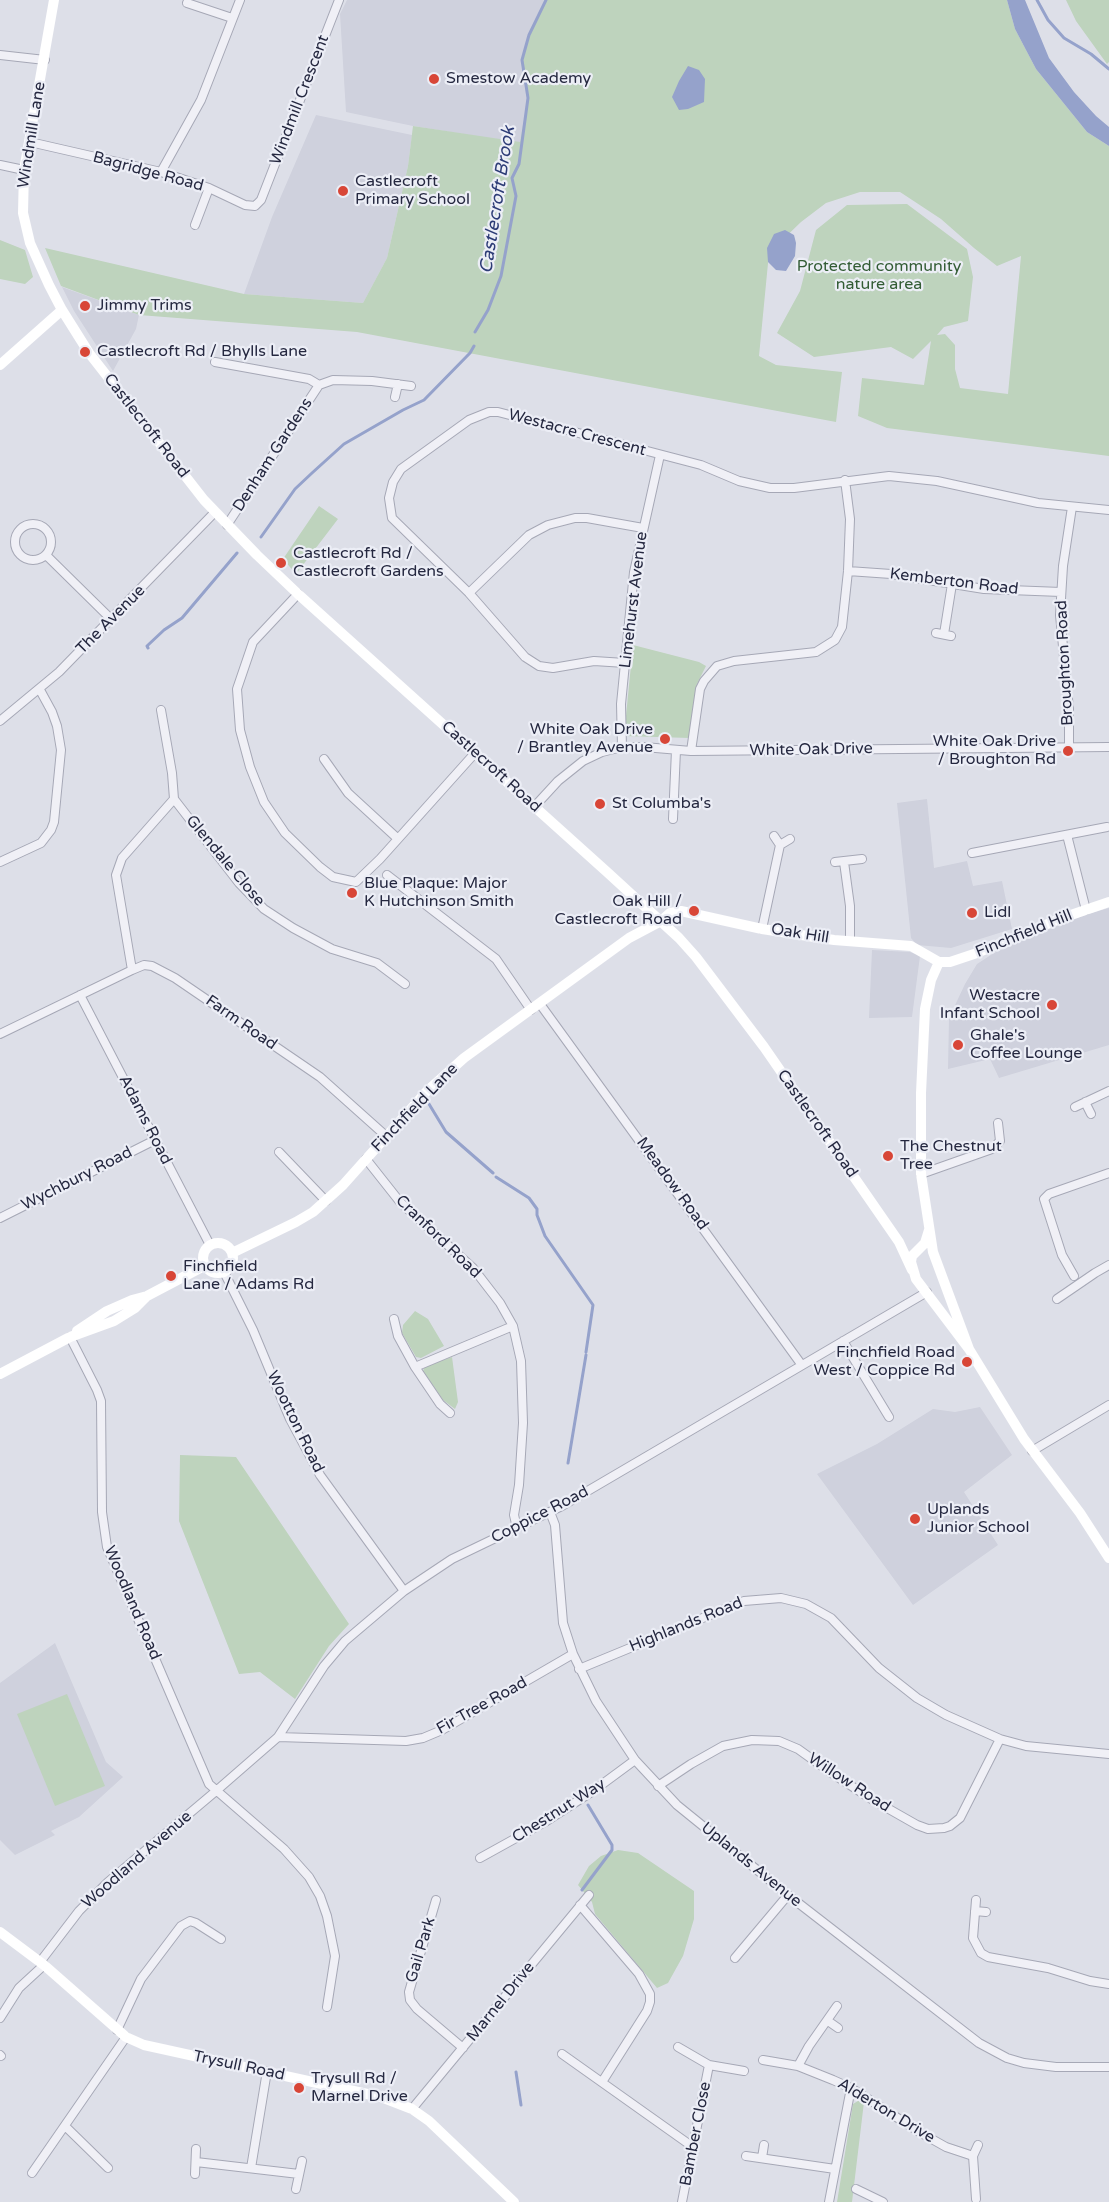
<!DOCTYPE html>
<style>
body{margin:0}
canvas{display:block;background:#dddfe8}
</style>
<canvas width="1109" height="2202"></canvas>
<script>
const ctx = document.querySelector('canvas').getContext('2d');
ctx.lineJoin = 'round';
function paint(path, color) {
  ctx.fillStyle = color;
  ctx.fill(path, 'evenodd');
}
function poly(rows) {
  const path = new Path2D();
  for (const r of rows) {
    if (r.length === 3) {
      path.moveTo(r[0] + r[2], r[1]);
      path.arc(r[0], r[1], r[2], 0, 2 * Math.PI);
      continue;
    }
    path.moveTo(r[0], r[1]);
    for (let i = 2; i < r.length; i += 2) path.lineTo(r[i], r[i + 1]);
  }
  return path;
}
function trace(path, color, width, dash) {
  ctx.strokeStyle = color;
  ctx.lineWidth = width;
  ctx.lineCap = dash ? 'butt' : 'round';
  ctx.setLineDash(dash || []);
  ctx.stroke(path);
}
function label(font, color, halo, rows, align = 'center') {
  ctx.font = font + ' "Varela Round",sans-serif';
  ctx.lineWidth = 4.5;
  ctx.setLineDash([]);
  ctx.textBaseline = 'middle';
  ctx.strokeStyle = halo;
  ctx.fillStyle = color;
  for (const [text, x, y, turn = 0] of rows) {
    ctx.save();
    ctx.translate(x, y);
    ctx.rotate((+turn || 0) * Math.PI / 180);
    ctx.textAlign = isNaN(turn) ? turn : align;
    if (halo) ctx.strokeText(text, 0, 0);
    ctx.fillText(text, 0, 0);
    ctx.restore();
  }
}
const built = poly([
 [347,0,546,0,529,35,522,60,528,98,520,143,413,126,346,112,340,14],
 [316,115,412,135,408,166,387,258,363,303,244,294,272,217],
 [62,287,139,315,136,329,113,371,74,311],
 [927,799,934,868,967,861,973,886,1002,881,1012,929,951,948,917,945,911,938,897,803],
 [1109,908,1109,1045,999,1078,990,1059,948,1069,949,1018,965,984,977,964,994,953,1040,933,1088,914],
 [872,950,910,952,920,956,912,1017,869,1018],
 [980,1407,1012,1455,964,1492,998,1545,913,1605,817,1474,877,1444,933,1409,955,1412],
 [55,1643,106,1762,123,1777,79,1817,51,1831,55,1835,15,1855,0,1840,0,1683]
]);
const green = poly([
 [546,0,1007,0,1015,29,1036,69,1087,132,1109,146,1109,456,887,428,858,416,862,378,924,385,931,341,913,359,891,347,814,357,777,333,800,291,816,230,847,205,907,204,967,249,973,277,968,321,944,327,937,335,945,334,955,345,955,369,960,388,1008,394,1021,256,997,266,974,248,941,219,900,192,860,192,826,203,801,222,769,253,759,356,776,365,842,372,836,422,357,332,139,315,61,286,45,248,244,294,363,303,387,258,408,166,413,126,520,142,528,98,522,60,529,35],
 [1066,0,1109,0,1109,62,1107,64,1076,21],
 [0,240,25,250,33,277,25,284,0,279],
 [319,506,338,519,296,574,283,559],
 [633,645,699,662,706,666,697,684,692,712,690,738,624,736],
 [415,1311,428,1319,444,1346,421,1358,416,1357,402,1333,403,1325],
 [452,1357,458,1402,455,1409,443,1400,423,1371,425,1366],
 [180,1455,236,1457,349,1624,329,1646,295,1699,260,1672,239,1674,179,1521],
 [67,1694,105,1786,55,1806,17,1714],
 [618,1850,638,1853,694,1891,694,1919,683,1956,668,1983,657,1988,595,1914,592,1902,578,1885,589,1866,601,1856],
 [858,2101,864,2102,852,2202,837,2202,853,2104]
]);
const water = poly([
 [1007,0,1025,0,1049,58,1074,92,1096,116,1109,127,1109,146,1087,132,1036,69,1015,29],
 [688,66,699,70,705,79,704,102,688,109,679,110,672,97,679,81],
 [785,230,794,235,796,243,795,256,786,271,776,270,768,262,767,248,774,234]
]);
const stream = poly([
 [1037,0,1048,20,1064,38,1091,54,1109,69],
 [475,332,488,310,501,276,516,196,512,178,519,164,528,98,522,60,529,35,546,0],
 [261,537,295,489,312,473,344,444,403,410,424,400,470,353,474,346],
 [148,648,147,646,164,630,182,618,237,553],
 [429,1104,446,1132,493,1173],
 [496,1177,529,1198,537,1209,537,1215,545,1236,593,1305,586,1352],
 [568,1463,586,1355],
 [582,1890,612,1850,612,1845,588,1805],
 [516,2072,521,2105]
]);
const street = poly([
 [187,3,232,18],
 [0,55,45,60],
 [30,142,161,172,209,188,245,205,255,206,261,200,339,0],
 [0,165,24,170],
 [161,172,201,100,240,0],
 [195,225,209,188],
 [215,362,309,379,319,385],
 [395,397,398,384],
 [33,542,18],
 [227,525,319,385,333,380,372,381,411,386],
 [46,555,111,619],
 [848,571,891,574,984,589,1061,592],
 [469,593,529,535,548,525,575,518,587,518,643,528],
 [298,594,253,642,237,689,240,730,250,767,264,802,285,833,320,867,333,877,356,882,380,859,475,753],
 [936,633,951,636],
 [944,634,952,584],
 [625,663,594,661,553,668,539,666,525,657,469,593,392,518,389,498,393,482,401,469,469,420,489,412,498,412,701,465,739,481,770,488,794,488,889,476,937,481,1038,503,1109,510],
 [161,710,172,773,174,799,239,883,264,909,293,928,332,949,377,963,405,984],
 [0,721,59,672,215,512],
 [622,747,621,704,634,572,660,455],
 [1069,748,1069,709,1060,615,1063,566,1072,507],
 [691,751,700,689,704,681,717,666,734,661,816,652,835,640,842,627,848,571,850,519,845,480],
 [324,759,348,793,397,838],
 [535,806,558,781,583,761,602,752,622,747,644,747,691,751,1109,747],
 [673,819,676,750],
 [1067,835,1086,910],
 [774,836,780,845,790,839],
 [972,853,1107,827],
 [0,862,41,843,51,830,54,822,61,750,57,726,52,712,40,690],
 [835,862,862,859],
 [844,862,850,906,850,941],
 [387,875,496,959,531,1010],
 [762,929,780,845],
 [132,970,116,875,122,858,174,799],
 [80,995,210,1245],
 [540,1004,801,1364],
 [0,1034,132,970,144,965,152,966,175,978,320,1077,386,1136],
 [1085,1102,1091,1114],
 [1075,1107,1109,1091],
 [279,1152,326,1201],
 [366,1159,400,1202,473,1268,500,1303,513,1326,521,1361,523,1423,519,1485,514,1515,517,1528],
 [921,1174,992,1149,1000,1141,998,1123],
 [0,1218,155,1140],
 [224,1272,253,1330,290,1419,320,1475,404,1591],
 [1074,1276,1062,1255,1044,1199,1049,1194,1109,1173],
 [1057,1299,1095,1273,1109,1265],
 [394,1319,398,1336,415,1367,440,1404,450,1413],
 [70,1337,97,1390,101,1401,102,1512,107,1547,209,1784,284,1849,309,1877,320,1896,327,1916,335,1956,327,2007],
 [843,1341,889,1417],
 [415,1367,513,1326],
 [1032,1451,1109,1405],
 [550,1512,555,1525,563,1623,573,1654,596,1701,635,1760,677,1805,788,1895,979,2043,1007,2058,1024,2063,1056,2067,1109,2067],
 [579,1669,744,1601,781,1598,806,1604,831,1618,879,1668,917,1698,946,1715,1000,1739,1026,1746,1109,1754],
 [278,1737,406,1741,423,1738,442,1730,573,1654],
 [658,1786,691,1764,723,1746,752,1740,779,1741,798,1749,830,1772,873,1800,917,1825,928,1829,944,1828,950,1826,960,1818,1000,1739],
 [480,1858,545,1822,593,1791,635,1760],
 [436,1900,409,1992,410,2000,417,2009,463,2048],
 [976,1900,973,1938,981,1953,988,1957,1048,1968,1090,1981,1109,1984],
 [580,1905,639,1974,650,1994,650,2002,647,2011,602,2082],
 [975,1911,986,1912],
 [735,1958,788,1895],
 [40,1962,79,1911,108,1882,216,1791,278,1737,324,1666,345,1641,404,1591,452,1559,562,1506,927,1292],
 [0,2018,19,1988,44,1965],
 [828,2021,838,2028],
 [117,2030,141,1979,181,1926,190,1921,196,1923,221,1939],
 [678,2047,709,2065,744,2071],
 [562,2054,693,2147],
 [0,2055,1,2056],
 [763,2060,798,2066,833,2080,851,2088,921,2133,946,2147,973,2156],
 [798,2066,809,2046,837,2006],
 [412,2109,589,1895],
 [65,2126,108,2168],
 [746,2156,835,2169],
 [762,2158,764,2145],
 [196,2162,299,2174],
 [251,2168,267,2071],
 [32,2173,126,2037],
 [195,2174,196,2149],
 [296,2189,302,2161],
 [856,2189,883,2202],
 [976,2199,973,2156,978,2145],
 [682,2202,709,2065],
 [829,2202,851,2088]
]);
const secondary = poly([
 [54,0,24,170,23,213,30,243,49,285,62,310,89,353,204,500,257,555,298,594,607,872,679,938,696,957,764,1047,899,1242,912,1270],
 [0,365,62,310],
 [939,962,931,980,925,1009,921,1093,921,1174,933,1252,969,1349],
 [939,962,950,962,977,953,1062,918,1109,902],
 [929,1230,925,1243,912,1256,911,1262,916,1279,969,1349,1024,1439,1080,1513,1109,1558],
 [218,1258,15],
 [232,1253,296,1222,313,1212,343,1185,426,1092,464,1058,629,938,661,921,670,913,681,911,762,929,834,940,911,946,939,962],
 [77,1331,107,1311,132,1300,147,1296,204,1266],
 [0,1374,70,1337,114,1321,135,1308,147,1296],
 [0,1932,44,1965,126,2037,144,2045,381,2097,412,2109,429,2121,514,2202]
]);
const markers = [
 [434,79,6,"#d84637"],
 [343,191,6,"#d84637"],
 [85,306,6,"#d84637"],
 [85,352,6,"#d84637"],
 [281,563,6,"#d84637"],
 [665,739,6,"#d84637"],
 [1068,751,6,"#d84637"],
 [600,804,6,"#d84637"],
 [352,893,6,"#d84637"],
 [694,911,6,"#d84637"],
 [972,913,6,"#d84637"],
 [1052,1005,6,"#d84637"],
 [958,1045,6,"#d84637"],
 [888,1156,6,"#d84637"],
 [171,1276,6,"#d84637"],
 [967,1362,6,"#d84637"],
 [915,1519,6,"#d84637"],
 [299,2088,6,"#d84637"]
];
const poiNames = [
 ["Smestow Academy",446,79],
 ["Castlecroft",355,182],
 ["Primary School",355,200],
 ["Jimmy Trims",97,306],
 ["Castlecroft Rd / Bhylls Lane",97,352],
 ["Castlecroft Rd /",293,554],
 ["Castlecroft Gardens",293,572],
 ["White Oak Drive",653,730,"right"],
 ["/ Brantley Avenue",653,748,"right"],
 ["White Oak Drive",1056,742,"right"],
 ["/ Broughton Rd",1056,760,"right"],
 ["St Columba's",612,804],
 ["Blue Plaque: Major",364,884],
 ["K Hutchinson Smith",364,902],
 ["Oak Hill /",682,902,"right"],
 ["Castlecroft Road",682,920,"right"],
 ["Lidl",984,913],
 ["Westacre",1040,996,"right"],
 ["Infant School",1040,1014,"right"],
 ["Ghale's",970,1036],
 ["Coffee Lounge",970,1054],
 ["The Chestnut",900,1147],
 ["Tree",900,1165],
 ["Finchfield",183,1267],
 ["Lane / Adams Rd",183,1285],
 ["Finchfield Road",955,1353,"right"],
 ["West / Coppice Rd",955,1371,"right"],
 ["Uplands",927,1510],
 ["Junior School",927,1528],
 ["Trysull Rd /",311,2079],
 ["Marnel Drive",311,2097]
];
const streetNames = [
 ["Windmill Crescent",300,100,-69],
 ["Windmill Lane",32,135,-81],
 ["Bagridge Road",148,172,15],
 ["Castlecroft Road",146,426,52],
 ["Westacre Crescent",577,433,15],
 ["Denham Gardens",273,455,-57],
 ["Kemberton Road",954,582,7],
 ["Limehurst Avenue",634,600,-83],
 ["The Avenue",111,620,-45],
 ["Broughton Road",1065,663,-93],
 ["White Oak Drive",811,750,-1],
 ["Castlecroft Road",491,767,42],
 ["Glendale Close",225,861,50],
 ["Oak Hill",800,934,9],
 ["Finchfield Hill",1024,934,-22],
 ["Farm Road",241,1023,35],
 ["Finchfield Lane",415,1108,-46],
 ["Adams Road",145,1120,63],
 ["Castlecroft Road",817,1124,55],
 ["Wychbury Road",77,1179,-27],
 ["Meadow Road",672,1184,54],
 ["Cranford Road",438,1237,44],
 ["Wootton Road",295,1422,64],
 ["Coppice Road",540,1515,-27],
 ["Woodland Road",132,1603,67],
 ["Highlands Road",686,1625,-22],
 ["Fir Tree Road",482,1706,-29],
 ["Willow Road",849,1783,33],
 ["Chestnut Way",559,1811,-32],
 ["Woodland Avenue",137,1860,-41],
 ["Uplands Avenue",751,1865,39],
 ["Gail Park",421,1950,-73],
 ["Marnel Drive",501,2002,-51],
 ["Trysull Road",239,2066,12],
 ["Alderton Drive",886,2111,31],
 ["Bamber Close",696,2134,-79]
];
const parkNames = [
 ["Protected community",879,267],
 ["nature area",879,285]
];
const waterNames = [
 ["Castlecroft Brook",498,200,-81]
];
paint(built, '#cfd1dd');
paint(green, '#bed3bd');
paint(water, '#95a2cb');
trace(stream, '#95a2cb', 3);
trace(street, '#a6a8b6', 10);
trace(street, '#f0f0f6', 8);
trace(secondary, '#fff', 10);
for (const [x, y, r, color] of markers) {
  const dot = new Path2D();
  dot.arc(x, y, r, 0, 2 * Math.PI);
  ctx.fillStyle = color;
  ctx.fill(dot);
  trace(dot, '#eceef6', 2);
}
label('16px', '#252840', '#eceef6', poiNames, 'left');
label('16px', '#252840', '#eceef6', streetNames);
label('16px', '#325c34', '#eceef6', parkNames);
label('italic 18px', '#2d3c76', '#eceef6', waterNames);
</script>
